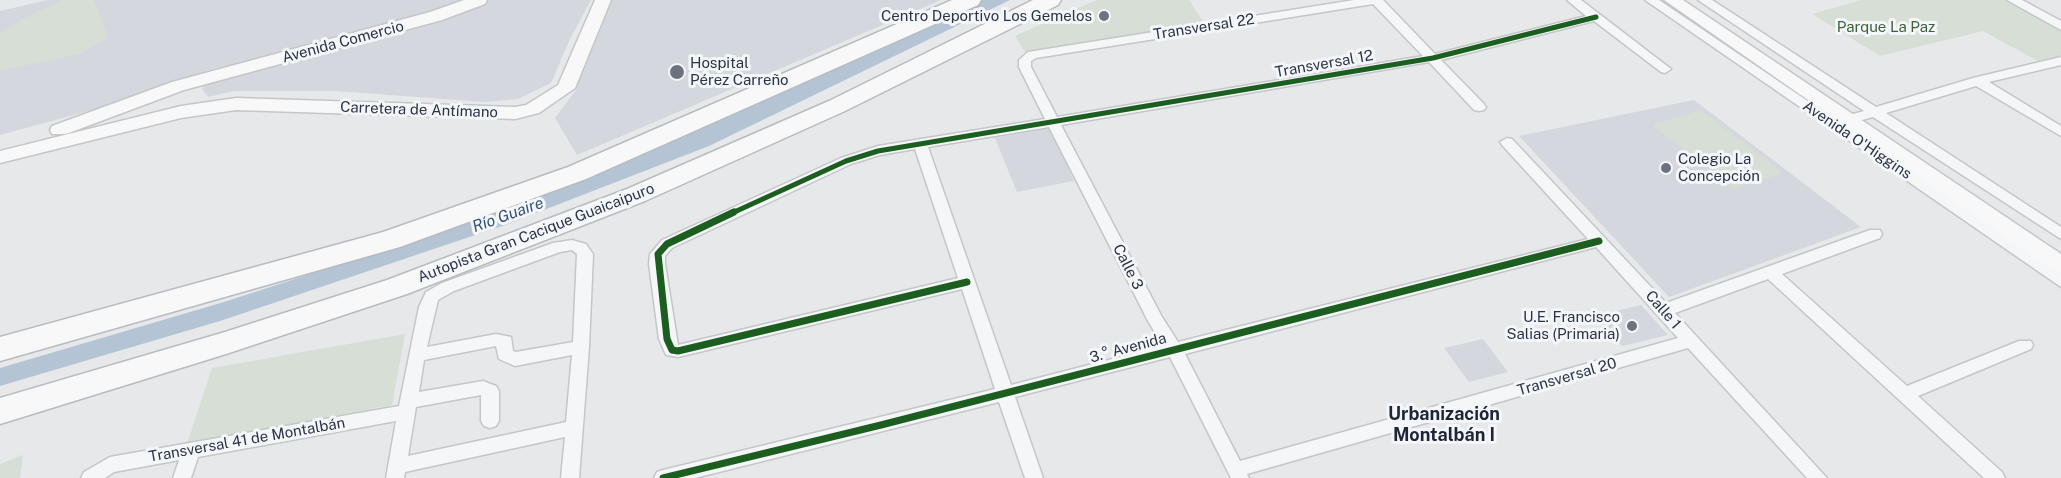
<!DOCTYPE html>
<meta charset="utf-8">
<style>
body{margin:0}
canvas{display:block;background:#e6e8ea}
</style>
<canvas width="2061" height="478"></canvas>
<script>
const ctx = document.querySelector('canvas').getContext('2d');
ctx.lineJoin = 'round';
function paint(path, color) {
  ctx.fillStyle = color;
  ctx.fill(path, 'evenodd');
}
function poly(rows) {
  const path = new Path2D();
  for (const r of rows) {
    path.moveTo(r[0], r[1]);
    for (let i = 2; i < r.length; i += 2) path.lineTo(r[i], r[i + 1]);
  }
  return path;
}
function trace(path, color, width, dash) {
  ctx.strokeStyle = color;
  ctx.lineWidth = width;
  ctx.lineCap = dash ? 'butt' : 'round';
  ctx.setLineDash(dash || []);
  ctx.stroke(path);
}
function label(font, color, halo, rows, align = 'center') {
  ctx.font = font + ' "Public Sans",sans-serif';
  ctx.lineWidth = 6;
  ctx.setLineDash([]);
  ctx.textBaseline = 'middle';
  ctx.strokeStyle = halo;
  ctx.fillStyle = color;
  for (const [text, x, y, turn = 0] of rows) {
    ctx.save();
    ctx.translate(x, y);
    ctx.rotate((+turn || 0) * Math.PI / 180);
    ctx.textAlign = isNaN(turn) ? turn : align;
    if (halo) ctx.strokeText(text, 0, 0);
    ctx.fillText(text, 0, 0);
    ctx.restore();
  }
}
const built = poly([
 [48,0,591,0,570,39,551,83,518,99,484,102,337,91,234,91,208,97,202,89,207,81,222,72,218,67,96,109,0,135,0,11],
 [609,0,941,0,577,155,555,118,576,90,587,53],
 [1694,100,1861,227,1669,297,1519,136],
 [1050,128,1074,181,1017,192,995,138],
 [1641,305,1668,335,1622,346,1596,316],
 [1483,339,1508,372,1469,382,1444,348]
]);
const green = poly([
 [64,0,94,0,108,36,106,39,79,54,0,71,0,34,26,17],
 [1097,0,1189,0,1206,26,1025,52,1015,36],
 [1861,0,2006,0,2061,30,2061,56,2038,61,1983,31,1880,56,1812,14],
 [1701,110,1783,173,1734,189,1652,125],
 [405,334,392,405,187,444,212,368],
 [23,455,20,478,0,478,0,464]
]);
const water = poly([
 [983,0,1010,0,709,146,505,225,220,321,0,386,0,368,224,302,412,241,597,175]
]);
const street = poly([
 [1354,0,1383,0,1435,54,1586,16,1567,0,1581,0,1671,69,1665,73,1661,72,1594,21,1441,60,1484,104,1486,107,1484,110,1479,111,1474,110,1429,62,1061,125,1162,317,1178,342,1588,239,1502,145,1500,142,1507,138,1512,139,1666,303,1870,230,1880,230,1882,234,1880,238,1782,274,1907,386,2019,341,2031,341,2033,345,2031,349,1918,396,2002,472,2005,478,1984,478,1768,279,1675,313,1827,478,1807,478,1688,348,1247,474,1249,478,1231,478,1170,357,1015,397,1043,478,1025,478,999,402,695,478,654,478,657,472,663,470,995,389,962,289,678,357,666,355,659,339,649,264,650,254,662,240,841,158,878,146,1045,119,1019,67,1019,60,1028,52,1354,0],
 [1373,4,1423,56,1057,117,1031,67,1031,61,1036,58,1373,4],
 [1049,127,1148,321,1163,346,1011,385,928,147,1049,127],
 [915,149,958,278,678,345,665,264,665,256,672,248,851,164,880,155,915,149],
 [1596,247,1678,338,1240,461,1185,354,1596,247],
 [1645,0,1659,0,1834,119,1864,111,1698,0,1712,0,1876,107,1973,78,2061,57,2061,65,1989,82,2061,126,2061,136,1976,86,1886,113,2061,227,2061,239,1873,117,1844,125,2061,273,2061,287,1645,0],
 [2007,0,2022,0,2061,21,2061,30,2007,0],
 [572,240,586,244,593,254,589,347,579,478,561,478,565,437,405,472,404,478,386,478,396,421,198,457,191,478,173,478,179,460,114,472,105,478,81,478,84,472,110,457,399,406,419,307,426,292,442,283,553,243,572,240],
 [572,250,577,254,573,342,516,352,513,351,511,337,496,334,427,347,438,300,454,291,560,252,572,250],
 [496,346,499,359,515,366,572,355,566,422,408,456,416,407,481,395,481,421,484,426,490,428,496,426,499,421,499,391,496,386,483,381,419,392,424,360,496,346]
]);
const secondary = poly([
 [464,0,487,0,485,4,442,20,184,90,66,134,52,134,50,130,52,126,172,82,430,12,464,0],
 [595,0,611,0,575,88,539,113,515,119,236,110,181,118,0,163,0,151,181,106,236,98,515,107,526,105,558,85,595,0],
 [1664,0,1683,0,2061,254,2061,273,2053,270,1664,0]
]);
const highway = poly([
 [952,0,981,0,978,5,586,179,400,247,0,361,0,337,383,232,568,167,952,0],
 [1033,0,1061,0,1058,5,845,111,645,201,407,294,226,354,0,424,0,398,225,332,387,280,627,189,829,101,1033,0]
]);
const cyclewayFar1 = poly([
 [730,214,846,161,878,151,1433,58,1596,17]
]);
const cycleway = poly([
 [734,212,667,244,658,254,667,339,672,350,678,351,967,282],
 [663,478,881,425,1599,241]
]);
const markers = [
 [1104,16,6,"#6c737f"],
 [677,72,8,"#6c737f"],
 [1666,168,6,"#6c737f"],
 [1632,326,6,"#6c737f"]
];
const poiNames = [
 ["Centro Deportivo Los Gemelos",1092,16],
 ["Hospital",690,63,"left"],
 ["Pérez Carreño",690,80,"left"],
 ["Colegio La",1678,159,"left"],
 ["Concepción",1678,176,"left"],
 ["U.E. Francisco",1620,317],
 ["Salias (Primaria)",1620,334]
];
const streetNames = [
 ["Transversal 22",1204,27,-9],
 ["Avenida Comercio",343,42,-15],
 ["Transversal 12",1324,64,-10],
 ["Carretera de Antímano",419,110,2],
 ["Avenida O'Higgins",1857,140,34],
 ["Autopista Gran Cacique Guaicaipuro",536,233,-21],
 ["Calle 3",1128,267,63],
 ["Calle 1",1663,310,49],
 ["3.° Avenida",1128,348,-15],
 ["Transversal 20",1567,377,-16],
 ["Transversal 41 de Montalbán",247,440,-10]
];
const parkNames = [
 ["Parque La Paz",1886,27]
];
const waterNames = [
 ["Río Guaire",508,215,-20]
];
const quarterNames = [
 ["Urbanización",1444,414],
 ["Montalbán I",1444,435]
];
paint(built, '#d4d7dd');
paint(green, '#d6ded6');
paint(water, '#b4c4d5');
trace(street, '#c4c6c8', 3);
trace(secondary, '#c4c6c8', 3);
trace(highway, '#b8bbbf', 3);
paint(street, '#f5f6f7');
paint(secondary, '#f8f8f8');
paint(highway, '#f8f8f8');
trace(cyclewayFar1, '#1b5e20', 5);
trace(cycleway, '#1b5e20', 7);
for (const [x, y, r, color] of markers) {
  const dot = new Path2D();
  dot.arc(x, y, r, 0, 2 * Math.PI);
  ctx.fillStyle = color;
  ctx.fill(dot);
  trace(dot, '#f4f6f9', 2);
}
label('15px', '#2b3445', '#f4f6f9', poiNames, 'right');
label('15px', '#2b3445', '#f4f6f9', streetNames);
label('15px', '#3f6138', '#f4f6f9', parkNames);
label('italic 16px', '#34527a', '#f4f6f9', waterNames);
label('bold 18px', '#1d2536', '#f4f6f9', quarterNames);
</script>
